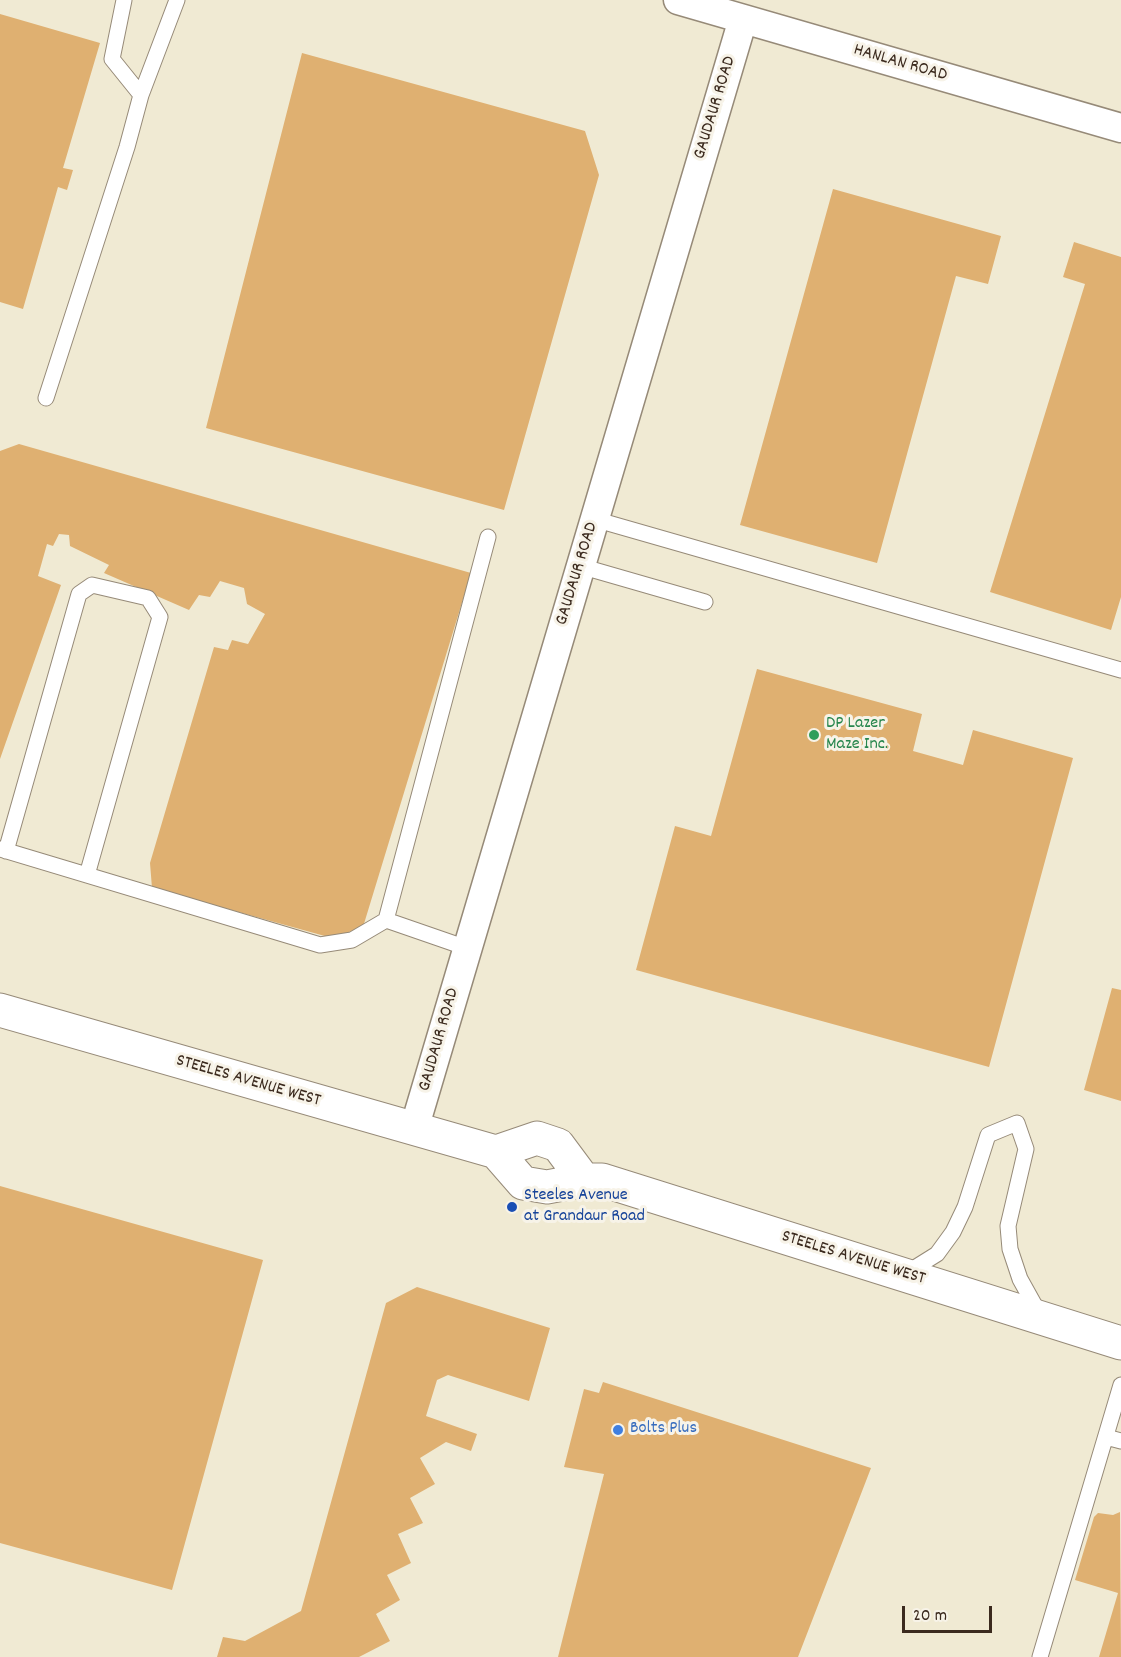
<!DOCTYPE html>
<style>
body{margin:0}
#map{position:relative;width:1121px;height:1657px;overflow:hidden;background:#f0ead3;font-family:Dekko,sans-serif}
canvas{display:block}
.scale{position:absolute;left:902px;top:1606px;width:90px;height:27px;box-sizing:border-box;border:3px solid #3b2a1e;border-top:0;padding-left:8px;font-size:18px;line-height:21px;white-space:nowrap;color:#3b2a1e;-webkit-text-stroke:4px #f7f3e8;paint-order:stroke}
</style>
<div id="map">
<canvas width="1121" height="1657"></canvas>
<div class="scale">20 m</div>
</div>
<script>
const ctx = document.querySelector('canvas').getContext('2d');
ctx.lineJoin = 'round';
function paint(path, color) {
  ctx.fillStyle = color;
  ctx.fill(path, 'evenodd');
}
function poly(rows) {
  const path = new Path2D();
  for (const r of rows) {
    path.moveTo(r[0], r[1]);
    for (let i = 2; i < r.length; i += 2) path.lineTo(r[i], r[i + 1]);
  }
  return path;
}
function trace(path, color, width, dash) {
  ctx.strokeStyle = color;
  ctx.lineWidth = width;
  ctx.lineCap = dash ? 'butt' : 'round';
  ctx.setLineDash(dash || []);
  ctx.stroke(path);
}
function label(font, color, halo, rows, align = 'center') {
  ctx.font = font + ' Dekko,sans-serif';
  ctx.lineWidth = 6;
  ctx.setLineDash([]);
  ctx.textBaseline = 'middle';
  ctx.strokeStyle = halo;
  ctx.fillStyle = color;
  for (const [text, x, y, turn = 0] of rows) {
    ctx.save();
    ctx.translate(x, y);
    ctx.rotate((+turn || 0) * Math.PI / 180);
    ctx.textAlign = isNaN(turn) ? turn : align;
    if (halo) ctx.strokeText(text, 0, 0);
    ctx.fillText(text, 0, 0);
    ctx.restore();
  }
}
const building = poly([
 [0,14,100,43,63,168,73,170,67,190,58,187,23,309,0,302],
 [302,53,585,131,599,175,504,510,206,428],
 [833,189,1001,236,988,284,956,276,877,563,740,525],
 [1074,242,1121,257,1121,597,1111,630,990,592,1085,284,1063,277],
 [19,444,471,573,363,927,332,938,152,888,150,863,214,647,228,650,232,640,248,644,265,614,247,604,244,588,220,581,210,597,199,595,189,610,104,573,109,565,70,546,69,535,59,534,53,546,47,544,38,576,61,585,0,759,0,451],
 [757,669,922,714,913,751,963,765,973,730,1073,758,989,1067,636,970,675,826,711,836],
 [1112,988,1121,990,1121,1101,1084,1090],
 [0,1186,263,1260,172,1590,0,1543],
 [417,1287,550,1328,529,1401,448,1375,437,1380,426,1416,477,1434,471,1451,446,1442,420,1458,435,1484,410,1498,423,1523,398,1534,411,1563,387,1575,400,1600,376,1614,390,1641,359,1657,217,1657,223,1637,245,1641,301,1611,386,1303],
 [603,1382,871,1468,798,1657,558,1657,604,1474,564,1467,584,1389,599,1393],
 [1120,1512,1121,1657,1099,1657,1118,1593,1075,1580,1094,1517,1098,1513,1113,1515]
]);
const lane = poly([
 [124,0,112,59,141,95],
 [46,398,127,147,141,95,177,0],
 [594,519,1121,670],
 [580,566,705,602],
 [0,849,320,945,352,940,386,920,467,948],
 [6,851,79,594,92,585,148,598,160,617,87,875],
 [386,920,488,537],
 [905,1274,937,1254,953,1232,965,1207,988,1135,1017,1123,1026,1149,1008,1226,1010,1249,1020,1279,1040,1315],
 [1106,1437,1121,1441],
 [1040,1657,1121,1385]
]);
const street = poly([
 [678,0,1121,128],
 [414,1129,743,19]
]);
const secondary = poly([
 [0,1010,496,1152,523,1183,547,1187,584,1180,602,1180,1121,1343],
 [496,1152,537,1138,558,1145,584,1180]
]);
const markers = [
 [814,735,6,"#2e9e5b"],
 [512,1207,6,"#1a4fb4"],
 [618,1430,6,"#3f7fe0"]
];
const streetNames = [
 ["HANLAN ROAD",900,64,16],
 ["GAUDAUR ROAD",716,108,-73],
 ["GAUDAUR ROAD",578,574,-73],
 ["GAUDAUR ROAD",440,1040,-74],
 ["STEELES AVENUE WEST",248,1082,16],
 ["STEELES AVENUE WEST",853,1259,17]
];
const leisureNames = [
 ["DP Lazer",826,725],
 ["Maze Inc.",826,746]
];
const transitNames = [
 ["Steeles Avenue",524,1197],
 ["at Grandaur Road",524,1218]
];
const shopNames = [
 ["Bolts Plus",630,1430]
];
paint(building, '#dfb071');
trace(lane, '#968a78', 17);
trace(street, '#968a78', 31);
trace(secondary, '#968a78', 35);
trace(lane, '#fff', 15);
trace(street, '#fff', 28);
trace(secondary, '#fff', 33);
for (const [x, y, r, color] of markers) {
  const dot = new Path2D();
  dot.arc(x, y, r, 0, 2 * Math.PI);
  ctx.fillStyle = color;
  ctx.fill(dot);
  trace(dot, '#f7f3e8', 2);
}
label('18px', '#3b2a1e', '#f7f3e8', streetNames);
label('18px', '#27864d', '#f7f3e8', leisureNames, 'left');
label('18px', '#164399', '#f7f3e8', transitNames, 'left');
label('18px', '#366cbe', '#f7f3e8', shopNames, 'left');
</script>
